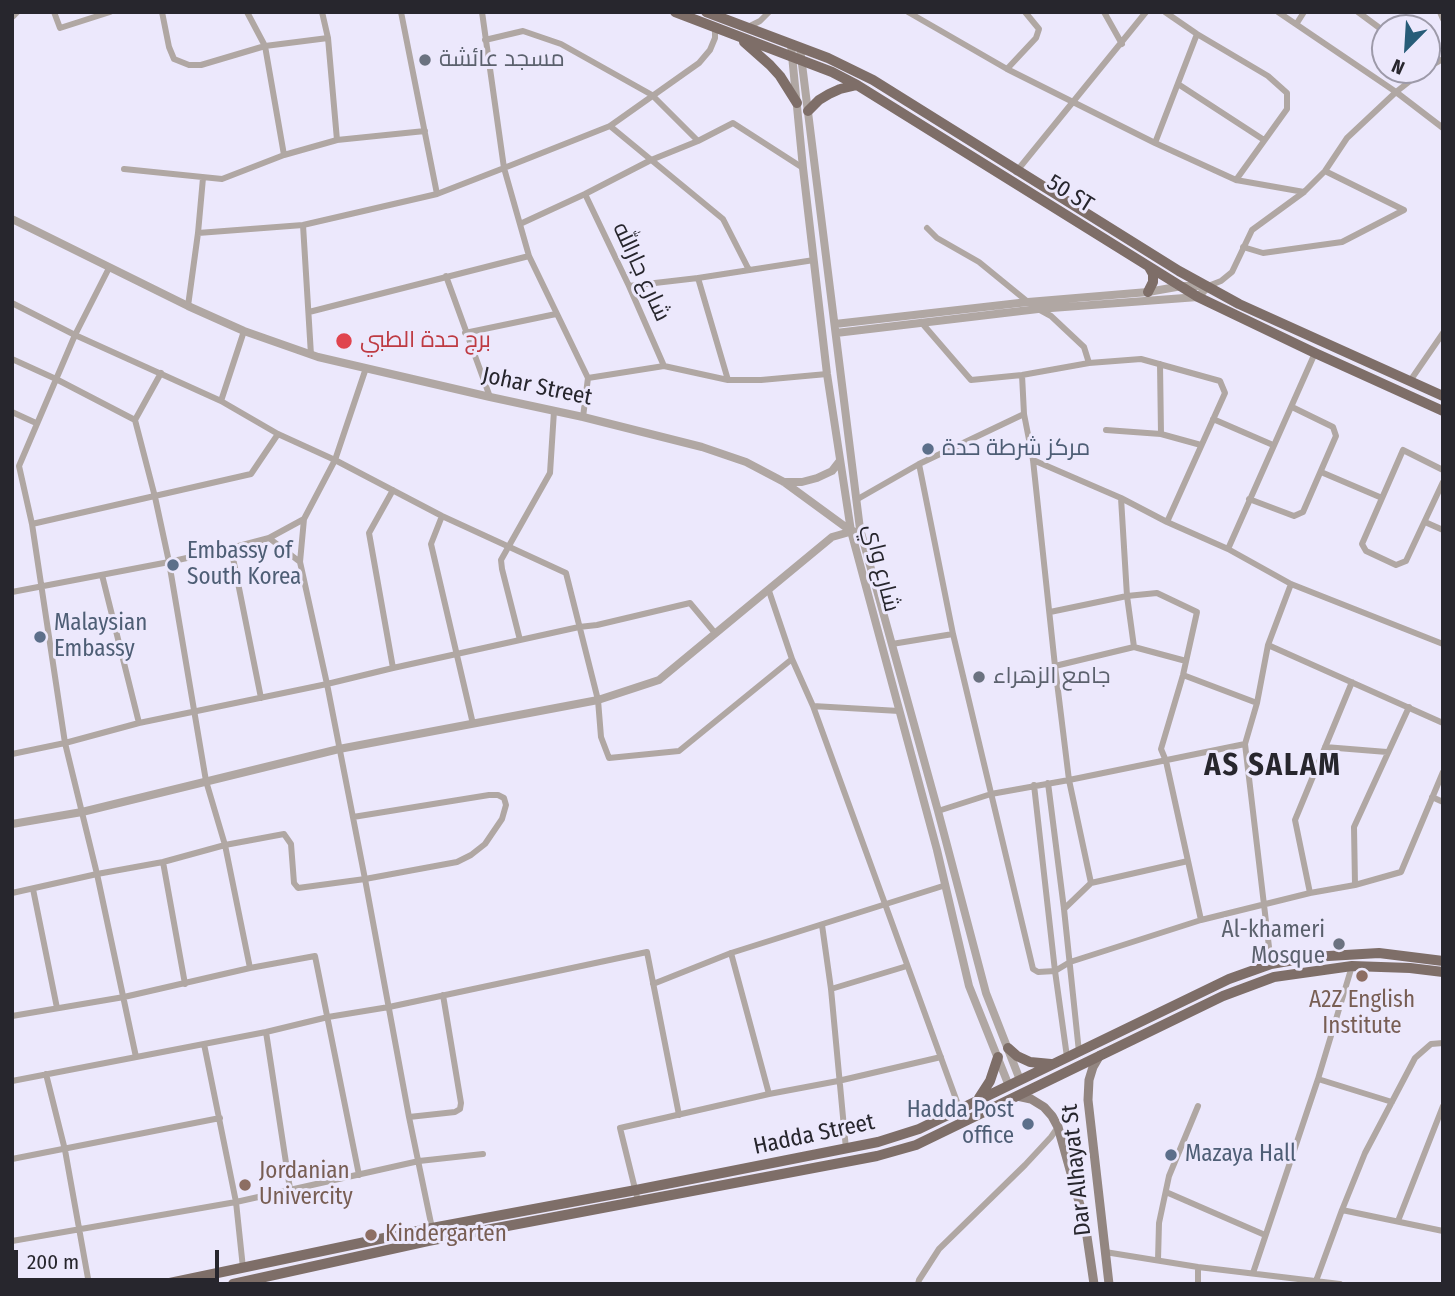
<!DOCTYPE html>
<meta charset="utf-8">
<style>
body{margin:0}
#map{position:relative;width:1455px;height:1296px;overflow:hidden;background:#ece8fc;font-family:"Fira Sans Condensed",sans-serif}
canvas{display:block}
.frame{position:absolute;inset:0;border:14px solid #27262d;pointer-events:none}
.north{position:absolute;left:1371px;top:14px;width:70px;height:70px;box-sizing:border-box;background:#ece8fc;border:2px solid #9d9aa9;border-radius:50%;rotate:204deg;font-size:19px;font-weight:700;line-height:28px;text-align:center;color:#27262d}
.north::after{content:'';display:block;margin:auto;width:24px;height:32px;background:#275c78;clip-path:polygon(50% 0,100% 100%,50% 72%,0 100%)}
.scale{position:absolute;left:14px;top:1250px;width:205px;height:32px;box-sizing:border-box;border:4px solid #27262d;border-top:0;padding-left:9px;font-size:21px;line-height:24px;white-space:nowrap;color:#27262d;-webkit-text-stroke:5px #ece8fc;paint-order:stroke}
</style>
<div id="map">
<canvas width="1455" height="1296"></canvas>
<div class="frame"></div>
<div class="north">N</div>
<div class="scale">200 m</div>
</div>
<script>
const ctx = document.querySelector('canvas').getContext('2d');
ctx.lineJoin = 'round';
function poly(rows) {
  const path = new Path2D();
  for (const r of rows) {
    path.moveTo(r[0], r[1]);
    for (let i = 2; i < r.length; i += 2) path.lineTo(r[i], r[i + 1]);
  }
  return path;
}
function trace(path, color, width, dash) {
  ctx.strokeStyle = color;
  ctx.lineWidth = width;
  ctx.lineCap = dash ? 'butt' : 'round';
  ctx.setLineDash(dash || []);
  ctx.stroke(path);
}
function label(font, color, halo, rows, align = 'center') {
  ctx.font = font + ' "Fira Sans Condensed",Cairo,sans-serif';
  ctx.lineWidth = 6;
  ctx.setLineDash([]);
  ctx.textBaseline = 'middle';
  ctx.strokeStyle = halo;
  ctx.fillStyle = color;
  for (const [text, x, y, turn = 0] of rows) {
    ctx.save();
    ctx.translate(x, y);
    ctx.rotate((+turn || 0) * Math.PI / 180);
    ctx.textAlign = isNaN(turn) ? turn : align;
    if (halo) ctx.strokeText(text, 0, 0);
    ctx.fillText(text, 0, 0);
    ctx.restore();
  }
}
const minor = poly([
 [54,12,60,28,110,12],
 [162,12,169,47,174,59,189,65,201,65,265,46,328,38],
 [247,12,265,46,284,155],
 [322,12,328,38,337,140],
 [401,12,437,194],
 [482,12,504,168,529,256,588,378,583,417],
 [908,12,1007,69,1155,143,1236,180,1304,192],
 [1104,12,1122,44],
 [1165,12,1197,34,1268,76,1287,93,1287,109,1236,180],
 [1278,12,1396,92,1443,128],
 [1358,12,1385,32],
 [1440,12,1443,19],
 [1297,23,1304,12],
 [748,27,760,21,769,12],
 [485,40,523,31,561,44,652,95,698,141],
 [1427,68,1443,59],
 [1007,69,1036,38,1039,29,1025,12],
 [1178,84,1264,140],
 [610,126,723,219,749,270],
 [1155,143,1197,34],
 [124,169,222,179,284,155,337,140,425,131],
 [1016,172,1146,12],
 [585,194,629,286,664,366],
 [520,224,585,194,651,160,698,141,733,123,803,168],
 [303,225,311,355],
 [927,228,937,238,979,262,1028,302],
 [198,233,303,225,437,194,504,168,610,126,699,63,710,50,715,38,715,27],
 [1243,247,1263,253,1342,242,1404,210,1325,171],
 [109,268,75,335,19,466,32,524,65,743,97,874,136,1057],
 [446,276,490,397],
 [698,278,728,380],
 [629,286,698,278,814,260],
 [1208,286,1221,281,1232,272,1252,230,1304,192,1325,171,1347,138,1396,92,1424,70],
 [12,303,75,335,221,401,278,434,335,460,442,516,566,573,598,700,601,737,609,758,679,751,792,659],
 [188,306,198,233,203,178],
 [1040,310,1051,316,1084,347,1089,363],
 [309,312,529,256],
 [921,322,971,380,1022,375,1089,363,1141,359,1220,381,1225,393,1167,522],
 [465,333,556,314],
 [12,359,56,379,135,420,155,497,169,562,206,781,225,845,250,968],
 [1160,364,1161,434],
 [366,368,335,460,304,519,300,562,327,684,365,879,409,1117,432,1228],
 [1022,375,1024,414,1033,460,1055,666,1069,780,1091,883],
 [588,378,664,366,728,380,761,380,827,374],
 [1410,381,1443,333],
 [221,401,244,331],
 [12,412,36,423],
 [1213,419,1273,445],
 [135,420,161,373],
 [1106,430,1161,434,1201,445],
 [1033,460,1121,498,1167,522,1228,549,1291,584,1443,644],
 [919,464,953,634,1033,969,1038,972,1055,971,1070,962,1201,920,1310,893,1355,885,1401,872,1443,772],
 [1443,470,1403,450,1362,544,1366,551,1396,565,1406,561,1443,482],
 [1321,472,1382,498],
 [393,490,369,533,393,668],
 [1121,498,1127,596,1134,647],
 [1249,499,1294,516,1303,512,1336,436,1333,427,1292,407],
 [856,500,919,464,1024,414],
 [442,516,431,544,473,724],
 [1425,522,1443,530],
 [32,524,251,474,278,434],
 [269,538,300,562],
 [231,548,261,698],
 [1228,549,1315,353],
 [102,575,139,723],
 [769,591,792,659,813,706,899,711],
 [12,592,169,562,231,548,269,538,304,519],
 [1050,612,1127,596,1157,593,1197,612,1183,675,1161,749,1166,761,1201,920],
 [520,640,502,569,501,560,550,473,554,411],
 [892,644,953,634],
 [1268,645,1443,723],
 [1055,666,1134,647,1186,661],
 [1183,675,1257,703],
 [813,706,960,1110],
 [1325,747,1387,752],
 [12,754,65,743,139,723,327,684,393,668,579,627,597,625,690,603,715,633],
 [1048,783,1064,909,1079,1052],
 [1034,785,1055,971,1067,1057],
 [1432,797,1443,802],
 [938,811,991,794,1069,780,1245,744],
 [163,862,185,984],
 [1355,885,1354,827,1409,707],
 [33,889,57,1008],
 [12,893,97,874,163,862,225,845,284,834,291,844,294,883,298,888,365,879,457,862,471,855,485,844,502,819,506,805,504,798,498,795,489,795,353,817],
 [1310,893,1295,820,1352,682],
 [1064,909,1091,883,1188,861],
 [822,925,831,989,846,1149],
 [731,953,769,1094],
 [1271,964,1245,744,1257,703,1268,645,1291,584],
 [653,984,731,953,946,885],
 [831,989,907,966],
 [12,1016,124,997,250,968,315,956,359,1175],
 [266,1032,290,1189],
 [204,1044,236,1202,243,1268],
 [46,1074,65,1150,89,1284],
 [1318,1079,1392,1102],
 [12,1081,266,1032,328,1017,389,1007,647,952,679,1115],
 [409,1117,455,1112,460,1109,461,1103,443,995],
 [12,1159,220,1118],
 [1166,1192,1265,1235],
 [638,1201,620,1128,769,1094,838,1081,941,1057],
 [1342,1210,1443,1231],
 [1398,1221,1443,1106],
 [12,1241,236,1202,419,1161,483,1154],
 [1105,1252,1198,1267,1340,1284],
 [1158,1260,1159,1223,1169,1176,1198,1106],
 [1198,1267,1198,1284],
 [1253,1273,1318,1079,1352,966],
 [1316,1281,1342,1210,1365,1153,1415,1058,1431,1044,1443,1043],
 [918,1284,919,1280,939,1249,1025,1165,1051,1137,1058,1127]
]);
const tertiary = poly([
 [12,16,16,12],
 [791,45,803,168,827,374,851,531,937,850,969,986,1009,1086],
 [800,48,860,529,938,811,986,993,1020,1080],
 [12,219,188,306,244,331,318,357,490,397,583,417,702,447,746,462,784,482,851,531],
 [835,324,1028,302,1148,292,1182,286,1205,286],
 [836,333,1038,309,1198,297,1208,286],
 [784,482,802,482,817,478,832,471,839,462],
 [12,824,82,812,339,749,598,700,659,680,832,537,853,531]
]);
const secondary = poly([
 [1100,1055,1093,1067,1089,1080,1088,1100,1109,1284],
 [1017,1096,1031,1099,1044,1107,1052,1116,1058,1127,1085,1223,1094,1284]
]);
const primary = poly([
 [675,12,832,72,857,85,1198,297,1315,353,1443,411],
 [706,12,828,58,873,80,1179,271,1239,304,1443,396],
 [744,42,770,65,780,76,797,103],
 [808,111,819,100,829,94,840,89,857,85],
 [1148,292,1153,282,1153,274,1149,267],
 [1008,1048,1017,1056,1030,1062,1051,1064],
 [979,1098,990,1081,998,1057],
 [165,1284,432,1228,636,1190,878,1142,919,1129,1229,979,1271,964,1312,957,1379,953,1443,961],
 [233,1284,428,1241,877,1156,916,1145,1223,996,1274,977,1352,966,1410,968,1443,972]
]);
const markers = [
 [425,60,7,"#6b7280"],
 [344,341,9,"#e0444e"],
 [928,449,7,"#5c6f8a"],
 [173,565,7,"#5c6f8a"],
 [40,637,7,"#5c6f8a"],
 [979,677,7,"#6b7280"],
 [1339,944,7,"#6b7280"],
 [1362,976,7,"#8d6e63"],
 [1028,1124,7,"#5c6f8a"],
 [1171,1155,7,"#5c6f8a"],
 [245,1185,7,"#8d6e63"],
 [371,1235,7,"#8d6e63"]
];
const worshipNames = [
 ["مسجد عائشة",439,60],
 ["جامع الزهراء",993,677],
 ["Al-khameri",1325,931,"right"],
 ["Mosque",1325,957,"right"]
];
const streetNames = [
 ["50 ST",1070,194,32],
 ["شارع جارالله",641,272,65],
 ["Johar Street",537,387,12],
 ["شارع واي",881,568,76],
 ["Hadda Street",814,1135,-12],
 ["Dar Alhayat St",1077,1170,-96]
];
const healthNames = [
 ["برج حدة الطبي",360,341]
];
const serviceNames = [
 ["مركز شرطة حدة",942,449],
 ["Embassy of",187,552],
 ["South Korea",187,578],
 ["Malaysian",54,624],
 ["Embassy",54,650],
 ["Hadda Post",1014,1111,"right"],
 ["office",1014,1137,"right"],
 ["Mazaya Hall",1185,1155]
];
const educationNames = [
 ["A2Z English",1362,1001,"center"],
 ["Institute",1362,1027,"center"],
 ["Jordanian",259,1172],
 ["Univercity",259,1198],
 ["Kindergarten",385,1235]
];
const districtNames = [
 ["AS SALAM",1273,767]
];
trace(minor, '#b0a7a3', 6);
trace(tertiary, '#b0a7a3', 8);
trace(secondary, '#938681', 9);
trace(primary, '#7e6e68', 10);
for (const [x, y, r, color] of markers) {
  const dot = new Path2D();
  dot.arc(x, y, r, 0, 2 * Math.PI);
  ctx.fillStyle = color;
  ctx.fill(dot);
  trace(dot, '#ece8fc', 2.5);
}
label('23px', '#5b616d', '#ece8fc', worshipNames, 'left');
label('23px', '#27262d', '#ece8fc', streetNames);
label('23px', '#be3a42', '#ece8fc', healthNames, 'left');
label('23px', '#4e5e75', '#ece8fc', serviceNames, 'left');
label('23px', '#785e54', '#ece8fc', educationNames, 'left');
ctx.letterSpacing = '2px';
label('bold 30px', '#27262d', '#ece8fc', districtNames);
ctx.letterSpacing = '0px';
</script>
